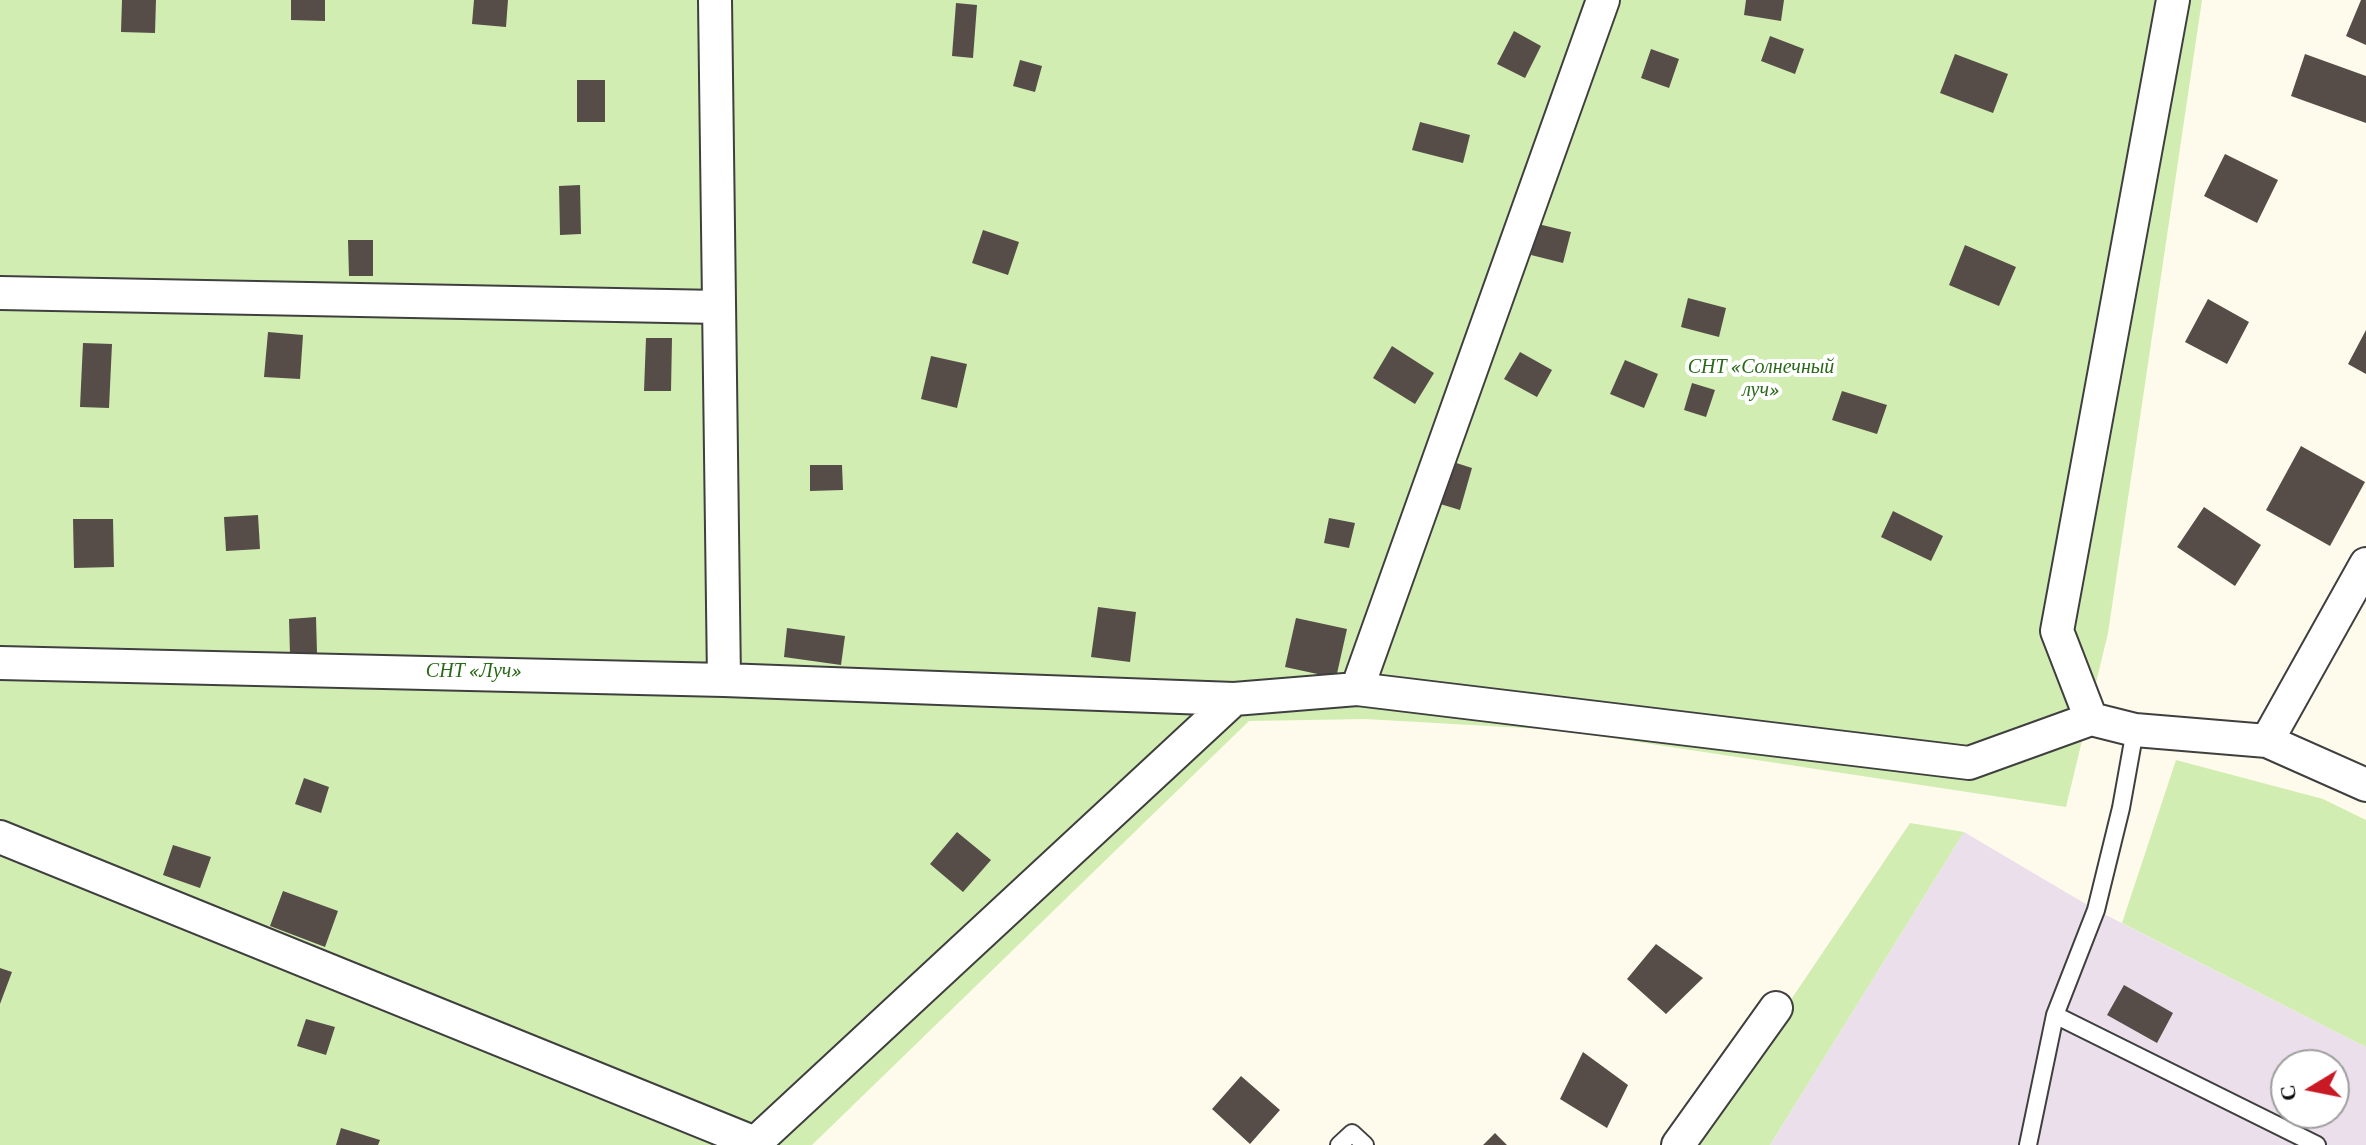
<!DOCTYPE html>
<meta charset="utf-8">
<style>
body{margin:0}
#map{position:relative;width:2366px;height:1145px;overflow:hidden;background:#fffbec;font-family:"Crimson Pro",serif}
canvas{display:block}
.north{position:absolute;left:2270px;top:1049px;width:80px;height:80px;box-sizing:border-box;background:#fff;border:2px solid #9e9e9e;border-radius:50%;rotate:260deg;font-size:22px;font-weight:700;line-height:32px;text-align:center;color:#0c0c0c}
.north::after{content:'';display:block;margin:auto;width:28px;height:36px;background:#c81924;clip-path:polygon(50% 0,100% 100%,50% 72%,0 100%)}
</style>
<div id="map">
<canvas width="2366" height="1145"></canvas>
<div class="north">С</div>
</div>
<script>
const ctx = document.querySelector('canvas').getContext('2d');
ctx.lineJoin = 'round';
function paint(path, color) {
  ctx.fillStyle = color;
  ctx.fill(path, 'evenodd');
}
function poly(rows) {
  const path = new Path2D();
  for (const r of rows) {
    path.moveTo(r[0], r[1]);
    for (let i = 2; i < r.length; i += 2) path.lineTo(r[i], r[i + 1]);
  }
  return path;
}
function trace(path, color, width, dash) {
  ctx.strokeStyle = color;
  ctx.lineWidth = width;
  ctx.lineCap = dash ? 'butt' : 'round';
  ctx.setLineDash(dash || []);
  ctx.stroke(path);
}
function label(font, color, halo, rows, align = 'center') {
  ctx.font = font + ' "Crimson Pro",serif';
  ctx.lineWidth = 8;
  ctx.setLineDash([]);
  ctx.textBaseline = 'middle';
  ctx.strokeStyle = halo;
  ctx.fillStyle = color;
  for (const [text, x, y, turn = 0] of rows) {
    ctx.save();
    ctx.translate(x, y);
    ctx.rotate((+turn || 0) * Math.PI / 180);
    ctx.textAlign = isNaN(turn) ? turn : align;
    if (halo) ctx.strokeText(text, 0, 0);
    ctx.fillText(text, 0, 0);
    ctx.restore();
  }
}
const industrial = poly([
 [1964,832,2096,910,2366,1047,2366,1145,1770,1145],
 [2286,1065,2334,1065,2334,1113,2286,1113]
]);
const green = poly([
 [0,0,2202,0,2108,633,2066,807,1559,730,1365,719,1249,721,812,1145,0,1145],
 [2176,760,2323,799,2366,820,2366,1047,2122,923],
 [1910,823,1964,832,1770,1145,1693,1145]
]);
const building = poly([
 [122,0,156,0,155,33,121,32],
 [291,0,325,0,325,21,291,20],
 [474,0,508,0,506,27,472,24],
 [1746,0,1784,0,1781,21,1744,15],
 [2361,0,2366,0,2366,45,2346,36],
 [956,3,977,5,973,58,952,56],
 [1514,31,1541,46,1525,78,1497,64],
 [1770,36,1804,49,1795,74,1761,61],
 [1651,49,1679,59,1669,88,1641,78],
 [1955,54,2008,74,1993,113,1940,93],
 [2305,54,2366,76,2366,123,2291,96],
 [1020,60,1042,66,1035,92,1013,86],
 [577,80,605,80,605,122,577,122],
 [1420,122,1470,135,1463,163,1412,150],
 [2225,154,2278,180,2257,223,2204,196],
 [580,185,581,234,560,235,559,186],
 [1538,224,1571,232,1563,263,1531,255],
 [983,230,1019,242,1008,275,972,263],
 [348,240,373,240,373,276,349,276],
 [1965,245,2016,267,1999,306,1949,285],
 [1688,298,1726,308,1719,337,1681,327],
 [2208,299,2249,322,2227,364,2185,342],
 [2366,330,2366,374,2348,364],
 [268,332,303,335,300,379,264,377],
 [646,338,672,338,671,391,644,391],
 [83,343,112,344,109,408,80,407],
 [1392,346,1434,373,1415,404,1373,378],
 [1520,352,1552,370,1537,397,1504,379],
 [931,356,967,364,957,408,921,399],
 [1625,360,1658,374,1644,408,1610,394],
 [1692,383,1715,390,1706,417,1684,410],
 [1842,391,1887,405,1877,434,1832,420],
 [2301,446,2365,482,2330,546,2266,510],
 [1450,461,1472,468,1460,510,1437,503],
 [810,465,842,465,843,490,810,491],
 [2204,507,2261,545,2235,586,2177,547],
 [1893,511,1943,536,1931,561,1881,537],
 [258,515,260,549,226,551,224,517],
 [1329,518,1355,523,1349,548,1324,543],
 [73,519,113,519,114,567,74,568],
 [1098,607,1136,612,1130,662,1091,657],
 [316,617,317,653,290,654,289,619],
 [1296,618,1347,629,1336,678,1285,667],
 [787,628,845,636,841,665,784,657],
 [304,778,329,787,321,813,295,804],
 [957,832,991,860,963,892,930,864],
 [173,845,211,857,200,888,163,875],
 [283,891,338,911,325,947,270,926],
 [1656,944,1703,978,1666,1014,1627,979],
 [0,968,12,972,0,1004],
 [2124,985,2173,1013,2157,1043,2107,1015],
 [306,1019,335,1027,326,1055,297,1046],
 [1583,1052,1628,1085,1607,1128,1560,1099],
 [1241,1076,1280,1110,1250,1144,1212,1109],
 [341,1128,380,1140,378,1145,336,1145],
 [1495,1133,1507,1145,1483,1145]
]);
const service = poly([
 [2055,1015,2317,1145],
 [1339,1145,1352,1133,1365,1145],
 [2028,1145,2055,1015,2096,910,2121,808,2135,730]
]);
const minor = poly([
 [715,0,724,680],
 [0,293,719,307],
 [0,663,724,680,1234,699,1357,689,1969,763,2091,719,2057,631,2173,0],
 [1357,689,1603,0],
 [2091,719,2135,730,2267,741,2366,785],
 [2267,741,2366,564],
 [0,837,755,1143],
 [753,1145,1234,699],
 [1678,1145,1776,1008]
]);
const parkNames = [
 ["СНТ «Солнечный",1761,367],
 ["луч»",1761,390],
 ["СНТ «Луч»",474,671]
];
paint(industrial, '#ebdfec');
paint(green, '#d1edb2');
paint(building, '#564d48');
trace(service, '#3f3f3f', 20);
trace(minor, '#3f3f3f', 36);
trace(service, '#fff', 16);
trace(minor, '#fff', 32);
label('italic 20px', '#2a6918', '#fff', parkNames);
</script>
